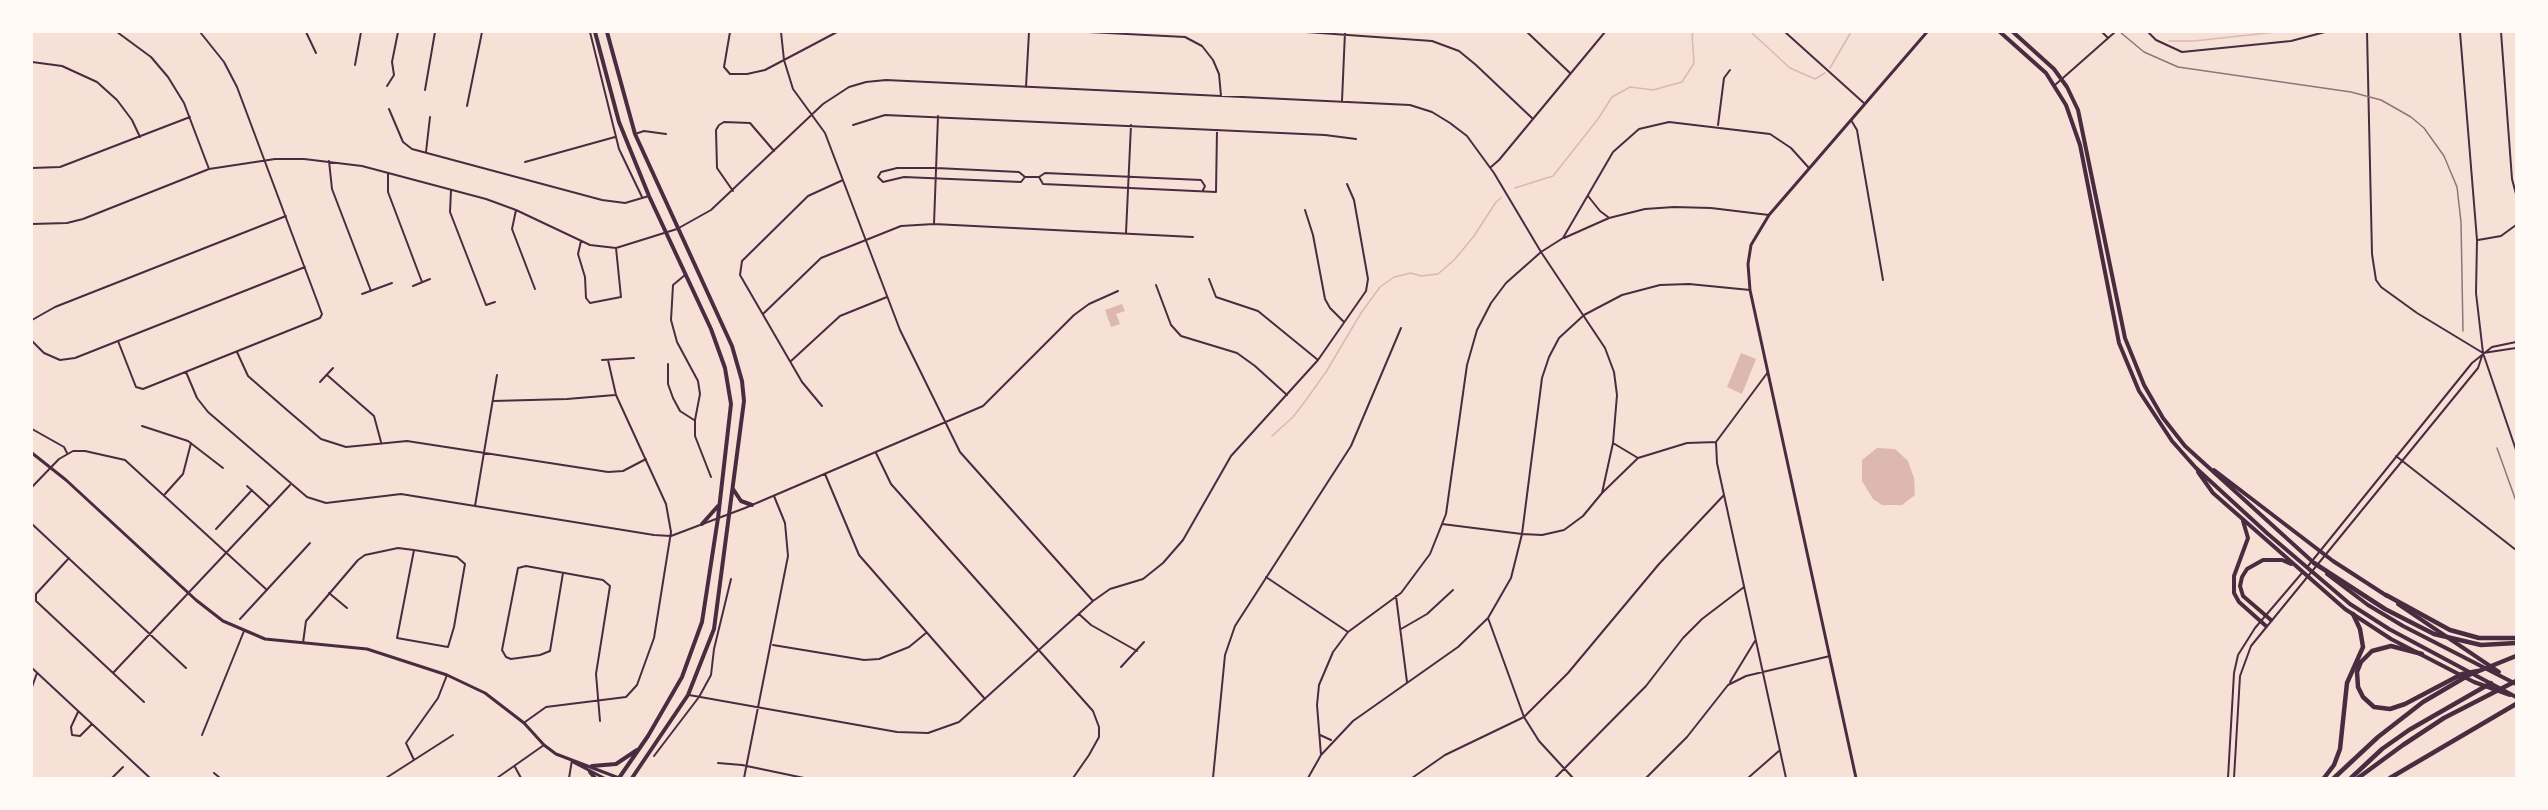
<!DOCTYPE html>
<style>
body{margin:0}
#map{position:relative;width:2548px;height:810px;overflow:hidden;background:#f7e1d7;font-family:"DM Sans",sans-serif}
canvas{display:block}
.frame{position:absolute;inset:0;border:33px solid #fffaf5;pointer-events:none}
</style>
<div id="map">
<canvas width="2548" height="810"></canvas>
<div class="frame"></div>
</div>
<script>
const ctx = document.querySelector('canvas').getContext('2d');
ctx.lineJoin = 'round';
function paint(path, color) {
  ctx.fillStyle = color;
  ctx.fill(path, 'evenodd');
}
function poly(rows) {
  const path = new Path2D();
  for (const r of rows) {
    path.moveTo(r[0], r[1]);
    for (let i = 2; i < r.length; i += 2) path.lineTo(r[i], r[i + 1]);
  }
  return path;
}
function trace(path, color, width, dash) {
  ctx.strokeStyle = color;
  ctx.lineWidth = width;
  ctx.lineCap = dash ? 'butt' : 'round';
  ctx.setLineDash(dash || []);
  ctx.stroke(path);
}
const water = poly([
 [1122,304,1125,311,1116,314,1120,324,1111,327,1105,310],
 [1741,353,1756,359,1742,394,1727,387],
 [1877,448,1895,449,1908,461,1914,478,1915,495,1902,505,1882,505,1873,499,1862,481,1862,460]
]);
const stream = poly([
 [1751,32,1790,68,1815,79,1825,73],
 [2169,41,2194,41,2276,32],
 [1830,68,1851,32],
 [1515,188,1553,176,1598,119,1612,97,1630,87,1653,90,1682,82,1694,63,1692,35,1694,32],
 [1272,436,1293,417,1306,400,1326,372,1361,313,1380,287,1394,277,1411,273,1421,276,1438,274,1455,259,1474,236,1496,202,1501,198]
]);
const minor = poly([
 [117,32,151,57,168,77,184,103,209,169],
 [306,32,316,53],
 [590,32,619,149,642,197],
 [730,32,724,67,730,74,747,74,765,70,837,32],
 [781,32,784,60,793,89,825,133,900,330,960,452,1093,601],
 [1088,32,1185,37,1202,46,1213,60,1219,74,1221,96],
 [1306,32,1432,41,1459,51,1476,65,1533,119],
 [1527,32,1570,73],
 [1785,32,1865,104],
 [2102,32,2108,38],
 [2148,32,2156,40,2182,52,2291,41,2325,32],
 [2367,32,2372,254,2376,280,2381,287,2417,313,2483,353,2516,348],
 [2460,32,2477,240,2476,293,2483,353,2516,450],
 [2501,32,2512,179,2516,194],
 [32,62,62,66,97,82,117,100,132,120,140,137],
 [355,65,361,32],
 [2055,85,2115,32],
 [387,86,394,75,392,62,398,32],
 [1026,87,1029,32],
 [425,90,435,32],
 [1342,101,1345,32],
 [467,106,482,32],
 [389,109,403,142,412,149,602,200,625,203,649,196],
 [1851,120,1857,130,1859,142,1883,280],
 [853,125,885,115,1325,135,1356,139],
 [1718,125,1724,78,1730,70],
 [635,134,644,131,666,134],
 [426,152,430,117],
 [329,161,332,189,371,291],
 [525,162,615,137],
 [1491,167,1499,160,1605,32],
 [32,168,60,167,190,117],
 [388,173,388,192,422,282],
 [1025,177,1021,182,904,177,883,182,878,177,881,172,897,168,936,168,1019,172,1025,177,1039,177,1045,173,1201,180,1205,186,1203,190],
 [1039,177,1043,184,1216,192,1217,130],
 [451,190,450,212,481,292,486,305,495,302],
 [733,191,717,168,716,130,719,125,724,122,750,123,774,151],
 [1588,196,1600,211,1608,217],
 [516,210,512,229,535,289],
 [1305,210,1313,235,1325,299,1330,308,1344,322],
 [32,224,67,223,83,219,209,169,275,159,304,159,362,166,486,199,516,210,590,245,616,248,677,229,711,210,823,104,849,87,866,82,886,80,1410,105,1432,112,1450,123,1467,136,1475,147,1494,173,1541,252,1605,348,1614,372,1617,395,1613,443,1602,493],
 [934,224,938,116],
 [1126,233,1131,125],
 [1564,238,1609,218,1645,209,1674,207,1711,208,1769,215],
 [2478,240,2501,236,2516,225],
 [581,241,578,254,585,277,586,298,590,303,621,297,616,248],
 [685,275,673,285,671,320,677,342,698,381,700,394,695,420,695,436,711,477],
 [1209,279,1216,297,1258,311,1318,360],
 [1156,285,1171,325,1181,336,1237,353,1255,366,1287,395],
 [413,286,430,279],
 [362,294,392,283],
 [763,314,821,258,901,226,934,224,1193,237],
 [32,320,55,307,286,216],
 [32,341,44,353,60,360,75,358,305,267],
 [118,341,136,387,143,389,320,318,322,314,237,87,224,62,200,32],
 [237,352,248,376,287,410,321,439,346,447,407,441,608,472,623,471,646,459],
 [602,360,634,358],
 [791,361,840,316,887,297],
 [668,364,668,384,673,398,680,411,694,420],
 [186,372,197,398,208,412,307,497,326,503,401,494,654,535,671,536,745,508,983,406,1074,315,1089,304,1118,291],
 [1768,372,1716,442,1717,463,1786,778],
 [327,375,374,416,381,442],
 [320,382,333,368],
 [493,401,567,399,615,395],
 [822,406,802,382,740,275,742,261,808,196,843,180],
 [142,426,188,441,223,468],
 [32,429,64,447,67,453],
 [1613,443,1638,458],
 [876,453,891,484,1093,711,1099,727,1099,737,1089,755,1073,778],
 [2396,456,2516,550],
 [825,474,859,555,985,699],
 [247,486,269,506],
 [32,487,59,459,73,451,85,451,125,460,267,590],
 [165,494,183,474,191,443],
 [475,506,497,375],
 [32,524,186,668],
 [1442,524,1522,534,1542,535,1564,530,1583,516,1602,493,1638,458,1687,443,1716,442],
 [216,529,252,490],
 [69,558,36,594,36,601,144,702],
 [2308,566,2472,363,2492,347,2516,342],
 [563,573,550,651,540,655,511,659,506,657,502,650,518,568,526,566,603,580,610,586,596,674,600,721],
 [1266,577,1348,632],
 [329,593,347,608],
 [1396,596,1407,682],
 [1079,614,1091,625,1137,651],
 [1488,618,1524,717,1539,741,1573,778],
 [240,619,310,543],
 [1401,629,1427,614,1453,590],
 [303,643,306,621,358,560,365,555,398,548,414,550,457,557,465,564,454,627,448,647,397,638,414,550],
 [773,645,864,660,879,659,909,647,926,633],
 [1121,667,1144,642],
 [32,668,150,778],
 [113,673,290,485],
 [1730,682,1755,641],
 [32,687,37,673],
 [689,695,897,732,928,733,959,722,1093,601,1110,589,1143,579,1163,563,1183,540,1231,456,1318,360,1366,291,1368,279,1354,200,1347,184],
 [78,712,71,727,72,735,80,736,92,724],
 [525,722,546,707,626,697,637,685,654,638,671,532,666,504,616,395,608,360],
 [202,735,244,631],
 [1320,735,1331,740],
 [1321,755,1353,721,1458,647,1488,618,1511,578,1522,534,1542,378,1549,357,1559,338,1584,315,1622,295,1660,285,1689,284,1750,290],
 [654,756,699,697,711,675,714,649,731,579],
 [414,760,406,743,438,698,447,675],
 [718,763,742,765,804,778],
 [515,767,521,778],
 [214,773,220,778],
 [112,778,123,767],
 [386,778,453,735],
 [497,778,544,745],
 [569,778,572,760],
 [744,778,788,556,785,523,774,496],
 [1213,778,1225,655,1235,626,1351,446,1401,328],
 [1308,778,1321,755,1317,705,1319,685,1333,652,1348,632,1401,593,1430,554,1446,514,1467,365,1477,330,1491,303,1506,283,1541,252,1563,238,1613,152,1639,129,1669,122,1770,134,1791,148,1809,168],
 [1412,778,1445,755,1524,717,1568,673,1659,564,1724,495],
 [1555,778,1646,686,1683,638,1702,619,1744,587],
 [1646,778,1687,737,1728,685,1746,676,1830,656],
 [1748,778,1780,750],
 [2228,778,2234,673,2238,655,2255,628,2302,573],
 [2234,778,2240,676,2251,646,2478,368,2482,356]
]);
const tertiary = poly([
 [32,453,66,480,196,600,223,621,265,639,367,649,447,675,485,693,524,723,544,745,556,754,619,778],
 [573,762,604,778],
 [1856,778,1750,290,1748,264,1751,245,1769,215,1927,32]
]);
const secondary = poly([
 [2000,32,2046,73,2066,105,2080,145,2119,343,2139,391,2172,441,2196,468,2268,534,2350,604,2389,629,2516,697],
 [2013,32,2054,69,2067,87,2078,110,2125,338,2144,385,2163,418,2185,446,2314,563],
 [2214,470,2333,561,2387,596],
 [2198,472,2213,493,2345,609,2391,639,2474,682,2510,695],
 [2243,521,2248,538,2234,576,2234,593,2239,602,2266,626],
 [2327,574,2368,605,2403,626,2516,684],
 [2398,604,2499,672],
 [2271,620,2243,596,2240,586,2242,577,2247,569,2263,560,2282,560,2291,564]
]);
const primary = poly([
 [595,32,619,122,649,196,711,329,725,368,731,404,718,518,702,622,682,677,648,736,619,778],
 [607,32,635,134,732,346,742,381,744,401,714,629,688,695,632,778],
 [733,489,741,501,752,505],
 [702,524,718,506],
 [592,766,616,764,637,750],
 [590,772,595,778]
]);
const motorway = poly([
 [2314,563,2385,609,2434,634,2481,645,2516,643],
 [2386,595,2450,630,2479,638,2516,638],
 [2422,654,2391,646,2372,651,2361,662,2357,672,2358,687,2363,697,2374,707,2390,709,2405,704,2462,674,2478,671],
 [2324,778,2334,765,2340,749,2347,683,2363,647,2360,629,2353,614],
 [2334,778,2378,737,2423,702,2469,675,2516,656],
 [2351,778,2382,749,2409,730,2491,683],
 [2358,778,2403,745,2444,718,2516,681],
 [2390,778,2516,704]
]);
const rail = poly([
 [2120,32,2144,52,2178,67,2351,92,2381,100,2411,117,2424,128,2444,156,2457,187,2461,222,2463,331],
 [2497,448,2516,501]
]);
paint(water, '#dcb8b0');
trace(stream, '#dcb8b0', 1.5);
trace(minor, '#4a2c40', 2);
trace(tertiary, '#4a2c40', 3);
trace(secondary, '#4a2c40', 4);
trace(primary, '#4a2c40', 4);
trace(motorway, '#4a2c40', 4.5);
trace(rail, '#8f747c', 1.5);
</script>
